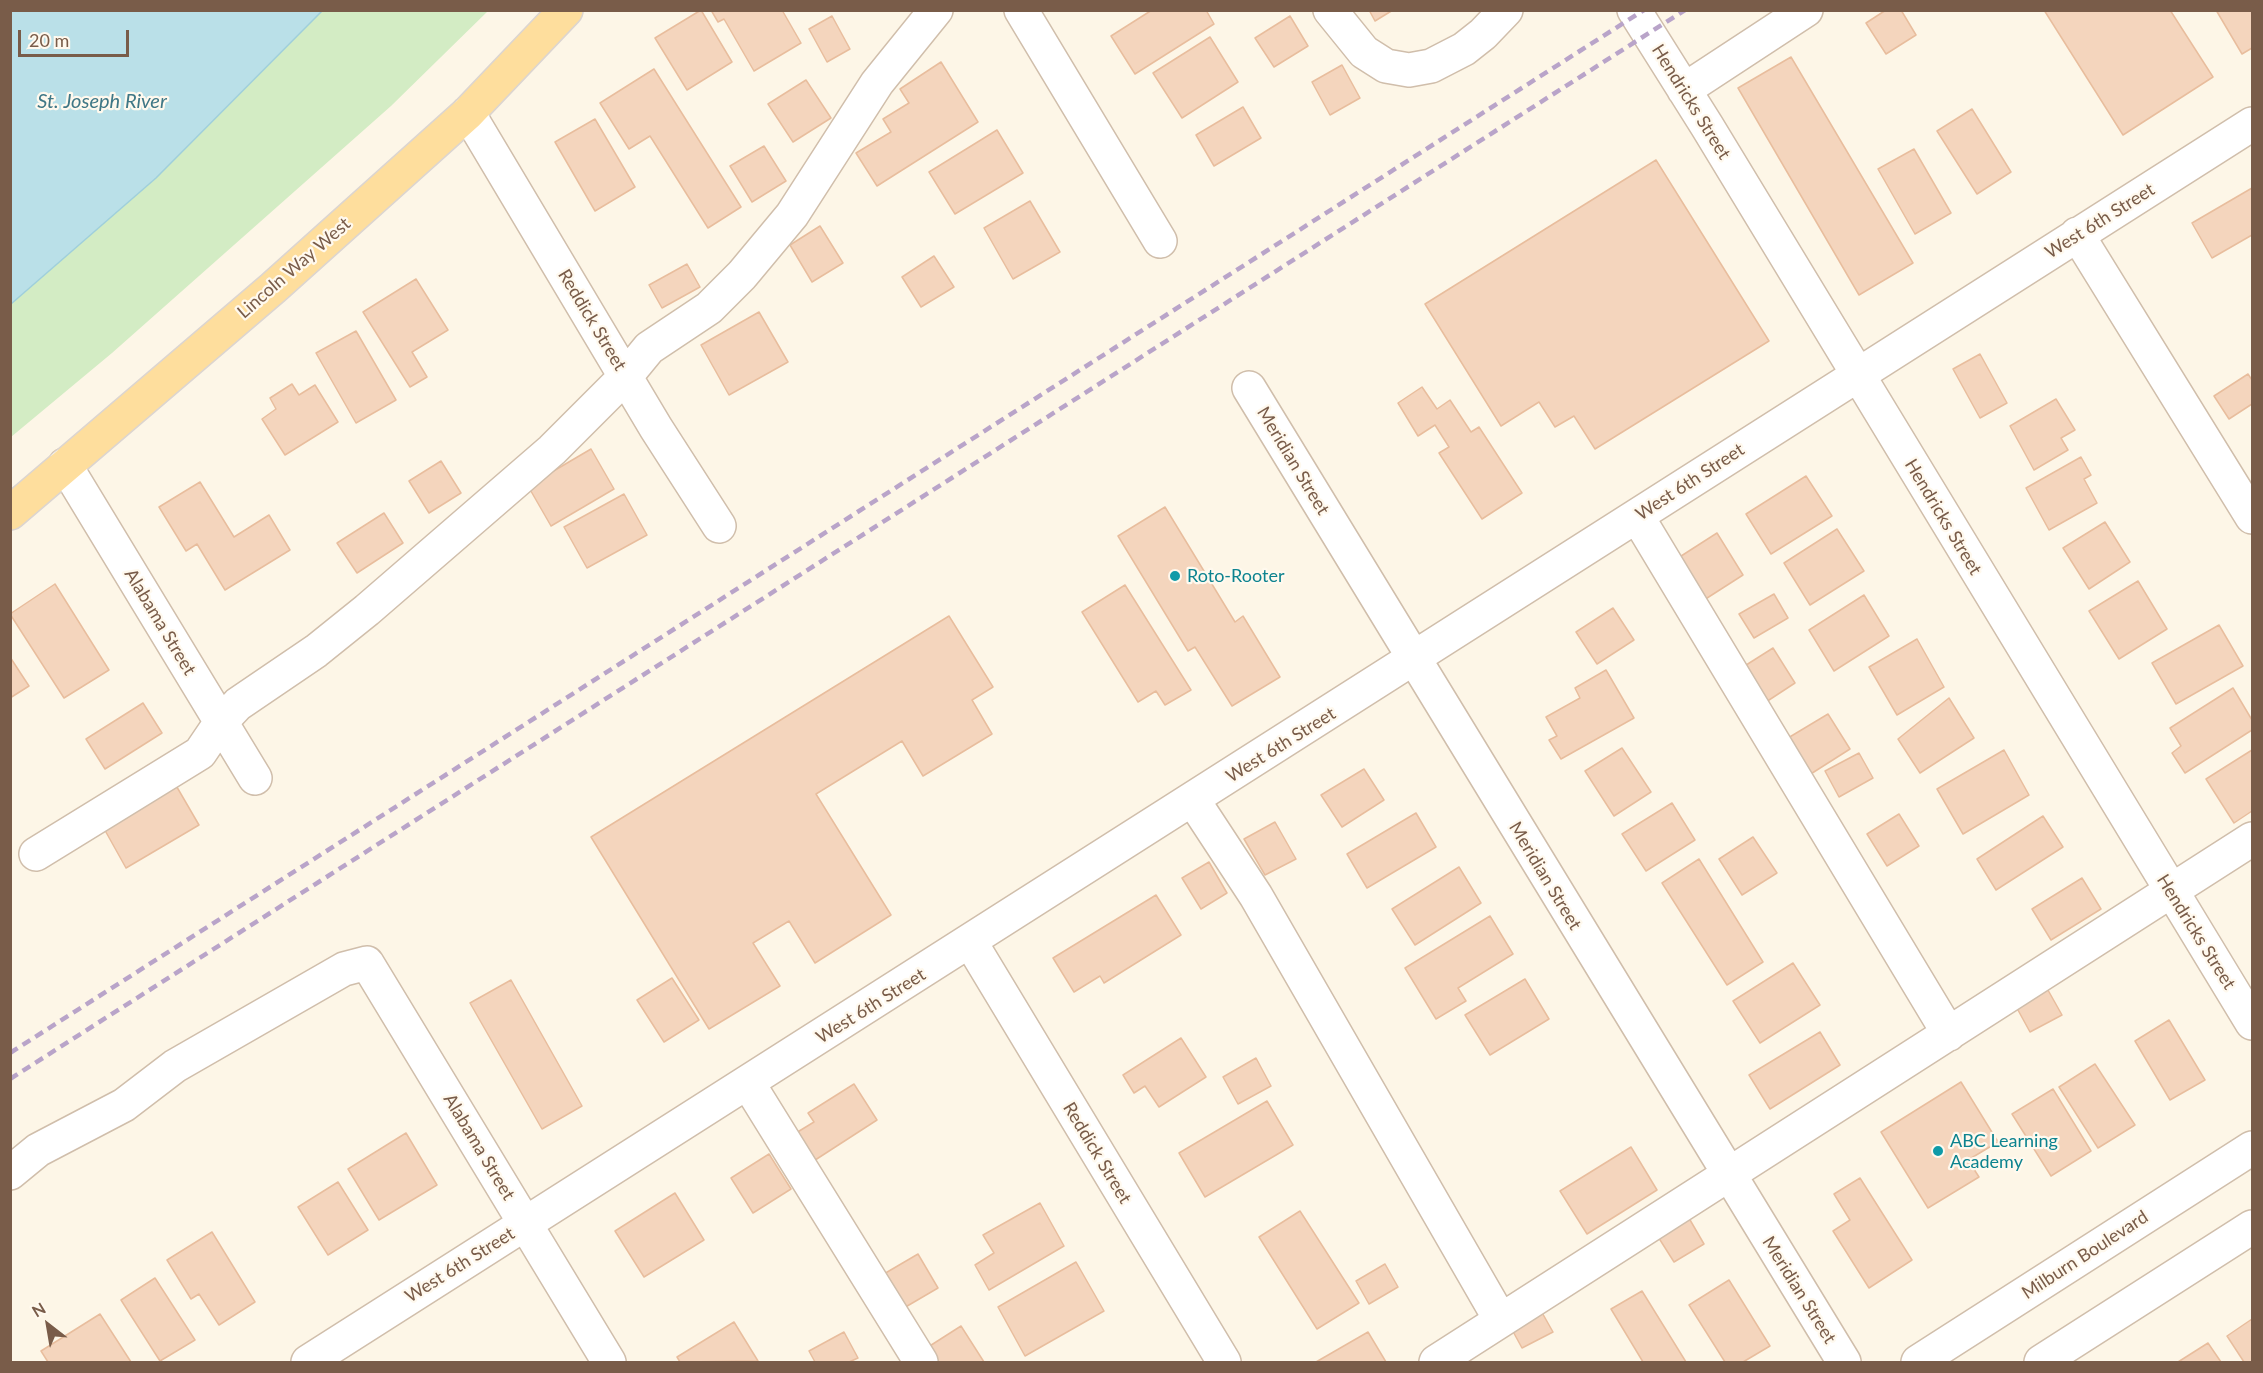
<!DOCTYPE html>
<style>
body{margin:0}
#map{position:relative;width:2263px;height:1373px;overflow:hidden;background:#fdf6e7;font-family:Lato,sans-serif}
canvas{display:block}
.frame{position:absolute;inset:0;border:12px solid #795c49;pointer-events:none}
.north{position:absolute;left:18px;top:1295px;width:60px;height:60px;-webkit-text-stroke:4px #fff9ee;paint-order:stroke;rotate:329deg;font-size:16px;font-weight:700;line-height:24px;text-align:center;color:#795c49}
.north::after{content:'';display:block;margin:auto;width:21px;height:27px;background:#795c49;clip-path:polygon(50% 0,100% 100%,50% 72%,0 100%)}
.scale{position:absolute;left:18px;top:30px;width:111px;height:27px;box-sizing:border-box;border:3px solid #795c49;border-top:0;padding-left:8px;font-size:18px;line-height:21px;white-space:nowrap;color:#795c49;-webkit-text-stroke:4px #fff9ee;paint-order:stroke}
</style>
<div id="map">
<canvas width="2263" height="1373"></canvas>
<div class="frame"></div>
<div class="north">N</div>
<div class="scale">20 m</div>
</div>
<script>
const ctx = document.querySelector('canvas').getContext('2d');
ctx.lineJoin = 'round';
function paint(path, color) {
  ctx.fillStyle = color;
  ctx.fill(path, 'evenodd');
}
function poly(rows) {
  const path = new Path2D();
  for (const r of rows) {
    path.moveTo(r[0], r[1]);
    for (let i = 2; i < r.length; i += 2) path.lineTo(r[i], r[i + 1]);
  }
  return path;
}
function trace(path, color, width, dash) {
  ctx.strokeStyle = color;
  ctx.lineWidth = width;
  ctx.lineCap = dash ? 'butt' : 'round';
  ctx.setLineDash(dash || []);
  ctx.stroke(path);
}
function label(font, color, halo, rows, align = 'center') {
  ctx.font = font + ' Lato,sans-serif';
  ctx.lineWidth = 4.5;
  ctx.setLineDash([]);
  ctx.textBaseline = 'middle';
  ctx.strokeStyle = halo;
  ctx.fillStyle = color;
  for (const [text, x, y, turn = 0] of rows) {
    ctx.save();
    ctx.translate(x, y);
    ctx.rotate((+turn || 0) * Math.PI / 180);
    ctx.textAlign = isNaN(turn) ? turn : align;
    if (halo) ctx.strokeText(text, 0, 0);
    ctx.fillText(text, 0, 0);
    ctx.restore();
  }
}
const green = poly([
 [322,11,488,11,391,106,112,353,11,437,11,304,156,178]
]);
const water = poly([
 [11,10,322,10,322,11,156,178,11,304,11,10]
]);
const building = poly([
 [701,10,732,62,687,90,655,38,701,10],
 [711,10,782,10,801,43,754,71,724,19,718,22,711,10],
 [1152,10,1206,10,1214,24,1135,74,1111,36,1152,10],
 [1369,10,1393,10,1375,21,1369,10],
 [1886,10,1901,10,1916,35,1886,54,1866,23,1886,10],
 [2044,10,2170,10,2213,77,2123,135,2044,10],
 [2216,10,2252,10,2252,48,2242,54,2216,10],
 [832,16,850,49,827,62,809,29,832,16],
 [1290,16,1308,46,1274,67,1255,38,1290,16],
 [1210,37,1238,82,1182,118,1153,73,1210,37],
 [1791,57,1913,263,1859,295,1738,88,1791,57],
 [941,62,978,122,877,186,856,153,891,132,883,119,909,103,900,89,941,62],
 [1342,65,1360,98,1330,115,1312,82,1342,65],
 [654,69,741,207,708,228,650,136,629,149,600,103,654,69],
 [806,80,831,118,793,142,768,104,806,80],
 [1243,107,1261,138,1214,166,1196,135,1243,107],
 [1972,109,2011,172,1977,194,1937,131,1972,109],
 [595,119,635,187,595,211,555,142,595,119],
 [997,130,1023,173,955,214,929,172,997,130],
 [764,146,786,181,752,202,730,166,764,146],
 [1914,149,1951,213,1915,234,1878,169,1914,149],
 [1656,160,1769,341,1595,449,1574,416,1555,427,1539,402,1501,426,1425,304,1656,160],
 [2252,188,2252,235,2212,258,2192,223,2252,188],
 [1030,201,1060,252,1013,279,984,228,1030,201],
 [820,226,843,263,812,282,790,245,820,226],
 [934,256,954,287,921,307,902,277,934,256],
 [687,264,700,287,662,308,649,285,687,264],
 [416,279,448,330,412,352,427,377,410,387,363,312,416,279],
 [759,312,788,362,729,395,701,345,759,312],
 [356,331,396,400,356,423,316,353,356,331],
 [1980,354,2007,403,1980,418,1953,369,1980,354],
 [2248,374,2252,380,2252,404,2229,419,2214,396,2248,374],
 [292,384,299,395,315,385,338,422,285,455,262,419,276,409,270,398,292,384],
 [1422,387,1437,409,1450,400,1471,432,1479,427,1522,493,1482,519,1439,453,1449,447,1435,425,1418,436,1398,403,1422,387],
 [2056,399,2075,430,2061,438,2068,450,2034,470,2010,426,2056,399],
 [591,449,614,489,551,526,528,486,591,449],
 [2081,457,2091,475,2084,479,2097,503,2049,530,2026,488,2081,457],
 [441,461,461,493,429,513,409,481,441,461],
 [1806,476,1832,516,1771,554,1746,514,1806,476],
 [200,482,234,537,269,515,290,550,225,590,197,544,186,551,159,507,200,482],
 [624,494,647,535,587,568,564,527,624,494],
 [1165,507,1235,622,1243,616,1280,677,1232,706,1195,647,1188,651,1118,536,1165,507],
 [384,513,403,543,357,573,337,543,384,513],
 [2105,522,2130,562,2089,589,2063,548,2105,522],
 [1837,529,1864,571,1810,605,1784,563,1837,529],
 [1717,533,1743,575,1704,600,1678,558,1717,533],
 [2138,581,2167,629,2119,659,2089,611,2138,581],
 [55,584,109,670,64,698,10,614,55,584],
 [1125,585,1191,690,1165,705,1156,691,1138,702,1082,612,1125,585],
 [1774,594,1788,618,1754,638,1739,614,1774,594],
 [1864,595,1889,636,1834,671,1809,630,1864,595],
 [1613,608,1634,640,1597,664,1576,632,1613,608],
 [949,616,993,687,972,700,992,734,923,776,902,741,816,794,891,915,815,963,789,921,753,943,780,986,709,1029,591,837,949,616],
 [2219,625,2243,666,2176,704,2152,663,2219,625],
 [1917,639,1944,687,1897,715,1869,667,1917,639],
 [1773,648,1795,683,1766,702,1743,667,1773,648],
 [10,657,29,686,10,698,10,657],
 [1606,670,1634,718,1561,759,1549,740,1557,736,1546,717,1580,698,1575,688,1606,670],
 [2233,688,2252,720,2252,730,2185,773,2172,753,2181,746,2170,728,2233,688],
 [1949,698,1974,738,1920,773,1898,739,1949,698],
 [143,703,162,733,105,769,86,739,143,703],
 [1828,714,1850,749,1806,777,1783,741,1828,714],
 [1622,748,1651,792,1614,816,1585,771,1622,748],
 [2004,750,2029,795,1963,834,1937,789,2004,750],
 [2252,750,2252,811,2234,823,2206,779,2252,750],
 [1859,753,1873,778,1839,797,1825,771,1859,753],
 [1364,769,1384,800,1342,827,1321,795,1364,769],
 [174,782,199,825,126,868,102,825,174,782],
 [1672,803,1695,840,1646,871,1622,834,1672,803],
 [1416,813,1436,847,1367,888,1347,854,1416,813],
 [1899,814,1919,846,1887,866,1867,834,1899,814],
 [2043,816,2063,847,1996,890,1977,859,2043,816],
 [1275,822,1296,859,1265,875,1244,839,1275,822],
 [1753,837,1777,873,1742,895,1719,859,1753,837],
 [1699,859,1763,962,1727,985,1662,883,1699,859],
 [1209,862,1227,893,1201,909,1182,878,1209,862],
 [1459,867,1481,903,1415,945,1392,909,1459,867],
 [2082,878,2101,909,2051,940,2032,909,2082,878],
 [1156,895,1181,935,1104,983,1100,976,1074,992,1053,958,1156,895],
 [1490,916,1513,954,1458,988,1466,1001,1436,1019,1405,968,1490,916],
 [1793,963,1820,1005,1760,1043,1733,1001,1793,963],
 [672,978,699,1020,664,1042,637,1000,672,978],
 [1525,979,1549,1019,1490,1055,1465,1015,1525,979],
 [511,980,582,1106,542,1129,470,1003,511,980],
 [2044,983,2062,1015,2030,1032,2013,1001,2044,983],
 [2169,1020,2205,1080,2170,1100,2135,1041,2169,1020],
 [1820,1032,1840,1065,1770,1109,1749,1075,1820,1032],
 [1181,1038,1206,1077,1159,1107,1145,1086,1134,1093,1123,1075,1181,1038],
 [1256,1058,1271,1086,1238,1104,1223,1077,1256,1058],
 [2095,1064,2135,1125,2098,1148,2059,1087,2095,1064],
 [1961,1082,1998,1142,1968,1160,1979,1177,1928,1208,1881,1132,1961,1082],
 [854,1084,877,1120,809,1164,791,1136,814,1122,808,1113,854,1084],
 [2053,1089,2091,1151,2051,1176,2012,1114,2053,1089],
 [1267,1101,1293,1145,1205,1197,1179,1153,1267,1101],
 [406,1133,437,1185,379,1220,348,1169,406,1133],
 [1631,1147,1657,1190,1587,1234,1560,1191,1631,1147],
 [769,1154,791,1189,753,1213,731,1178,769,1154],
 [1860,1178,1912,1260,1869,1288,1833,1231,1850,1220,1834,1194,1860,1178],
 [338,1182,368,1230,328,1255,298,1207,338,1182],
 [675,1193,704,1240,644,1277,615,1231,675,1193],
 [1040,1203,1064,1246,989,1290,975,1265,994,1253,983,1235,1040,1203],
 [1300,1211,1359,1303,1317,1329,1259,1237,1300,1211],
 [1686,1213,1704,1244,1674,1262,1655,1232,1686,1213],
 [212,1232,255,1302,219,1325,199,1294,191,1299,167,1260,212,1232],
 [918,1254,938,1288,897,1312,877,1278,918,1254],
 [1076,1262,1104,1311,1025,1356,998,1307,1076,1262],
 [1385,1264,1398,1287,1369,1304,1356,1281,1385,1264],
 [155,1278,195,1340,160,1361,121,1300,155,1278],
 [1729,1280,1770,1346,1743,1362,1725,1362,1689,1305,1729,1280],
 [1642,1291,1686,1362,1643,1362,1611,1309,1642,1291],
 [1540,1309,1553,1332,1522,1348,1510,1326,1540,1309],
 [100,1314,131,1362,48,1362,41,1351,100,1314],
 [2252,1319,2252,1362,2244,1362,2227,1336,2252,1319],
 [734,1322,758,1361,680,1362,677,1357,734,1322],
 [961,1326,984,1362,934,1362,925,1349,961,1326],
 [844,1332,858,1358,849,1362,815,1362,809,1351,844,1332],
 [1368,1332,1386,1362,1316,1362,1368,1332],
 [2208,1343,2221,1362,2178,1362,2208,1343]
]);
const minor = poly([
 [1021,10,1160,241],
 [1330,10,1364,52,1386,66,1409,70,1431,66,1464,49,1483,34,1506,10],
 [1634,10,1707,126,2252,1023],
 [1684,90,1806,10],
 [468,113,656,428,719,526],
 [2077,234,2252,517],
 [1249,388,1844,1362],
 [65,465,255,778],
 [1637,516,1949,1034],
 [1193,800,1256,896,1500,1319],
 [36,854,200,753,221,722,238,704,316,651,367,610,552,450,626,376,649,348,709,308,742,275,792,215,877,83,936,10],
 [971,943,1224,1362],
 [748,1083,921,1362],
 [10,1173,38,1150,124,1105,175,1066,344,969,367,963,609,1362],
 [308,1362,2252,124],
 [1436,1362,2252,839],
 [1918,1362,2252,1148],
 [2041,1362,2252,1227]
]);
const major = poly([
 [10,513,273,288,468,113,566,10]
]);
const rail = poly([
 [10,1053,1644,10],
 [10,1079,1685,10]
]);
const markers = [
 [1175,576,6,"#0f9aa8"],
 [1938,1151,6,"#0f9aa8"]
];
const streetNames = [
 ["Hendricks Street",1691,102,58],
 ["West 6th Street",2100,221,-32],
 ["Lincoln Way West",294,268,-41],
 ["Reddick Street",592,320,59],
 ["Meridian Street",1293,461,59],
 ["West 6th Street",1690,482,-33],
 ["Hendricks Street",1943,517,59],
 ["Alabama Street",160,622,59],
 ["West 6th Street",1281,745,-32],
 ["Meridian Street",1545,876,59],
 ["Hendricks Street",2196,932,58],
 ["West 6th Street",871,1006,-32],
 ["Alabama Street",479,1147,59],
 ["Reddick Street",1097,1153,59],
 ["Milburn Boulevard",2085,1255,-33],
 ["West 6th Street",460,1265,-32],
 ["Meridian Street",1799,1290,58]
];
const cultureNames = [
 ["Roto-Rooter",1187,576],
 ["ABC Learning",1950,1141],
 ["Academy",1950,1162]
];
const waterNames = [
 ["St. Joseph River",102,102]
];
paint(green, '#d3ecc4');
paint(water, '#bae0e8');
trace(water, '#9fcfdb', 1.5);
paint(building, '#f4d5bd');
trace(building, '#e8bd9d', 1.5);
trace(minor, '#d0beab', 36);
trace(major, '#dcd5d0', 36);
trace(minor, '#fff', 33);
trace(major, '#fede9d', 33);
trace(rail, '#b9a4c9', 4.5, [9, 6]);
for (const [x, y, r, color] of markers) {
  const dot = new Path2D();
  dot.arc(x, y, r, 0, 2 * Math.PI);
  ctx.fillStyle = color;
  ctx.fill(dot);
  trace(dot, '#fff9ee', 2);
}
label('18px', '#795c49', '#fff9ee', streetNames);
label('18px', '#0d838f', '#fff9ee', cultureNames, 'left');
label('italic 20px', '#3f7786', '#fff9ee', waterNames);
</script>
